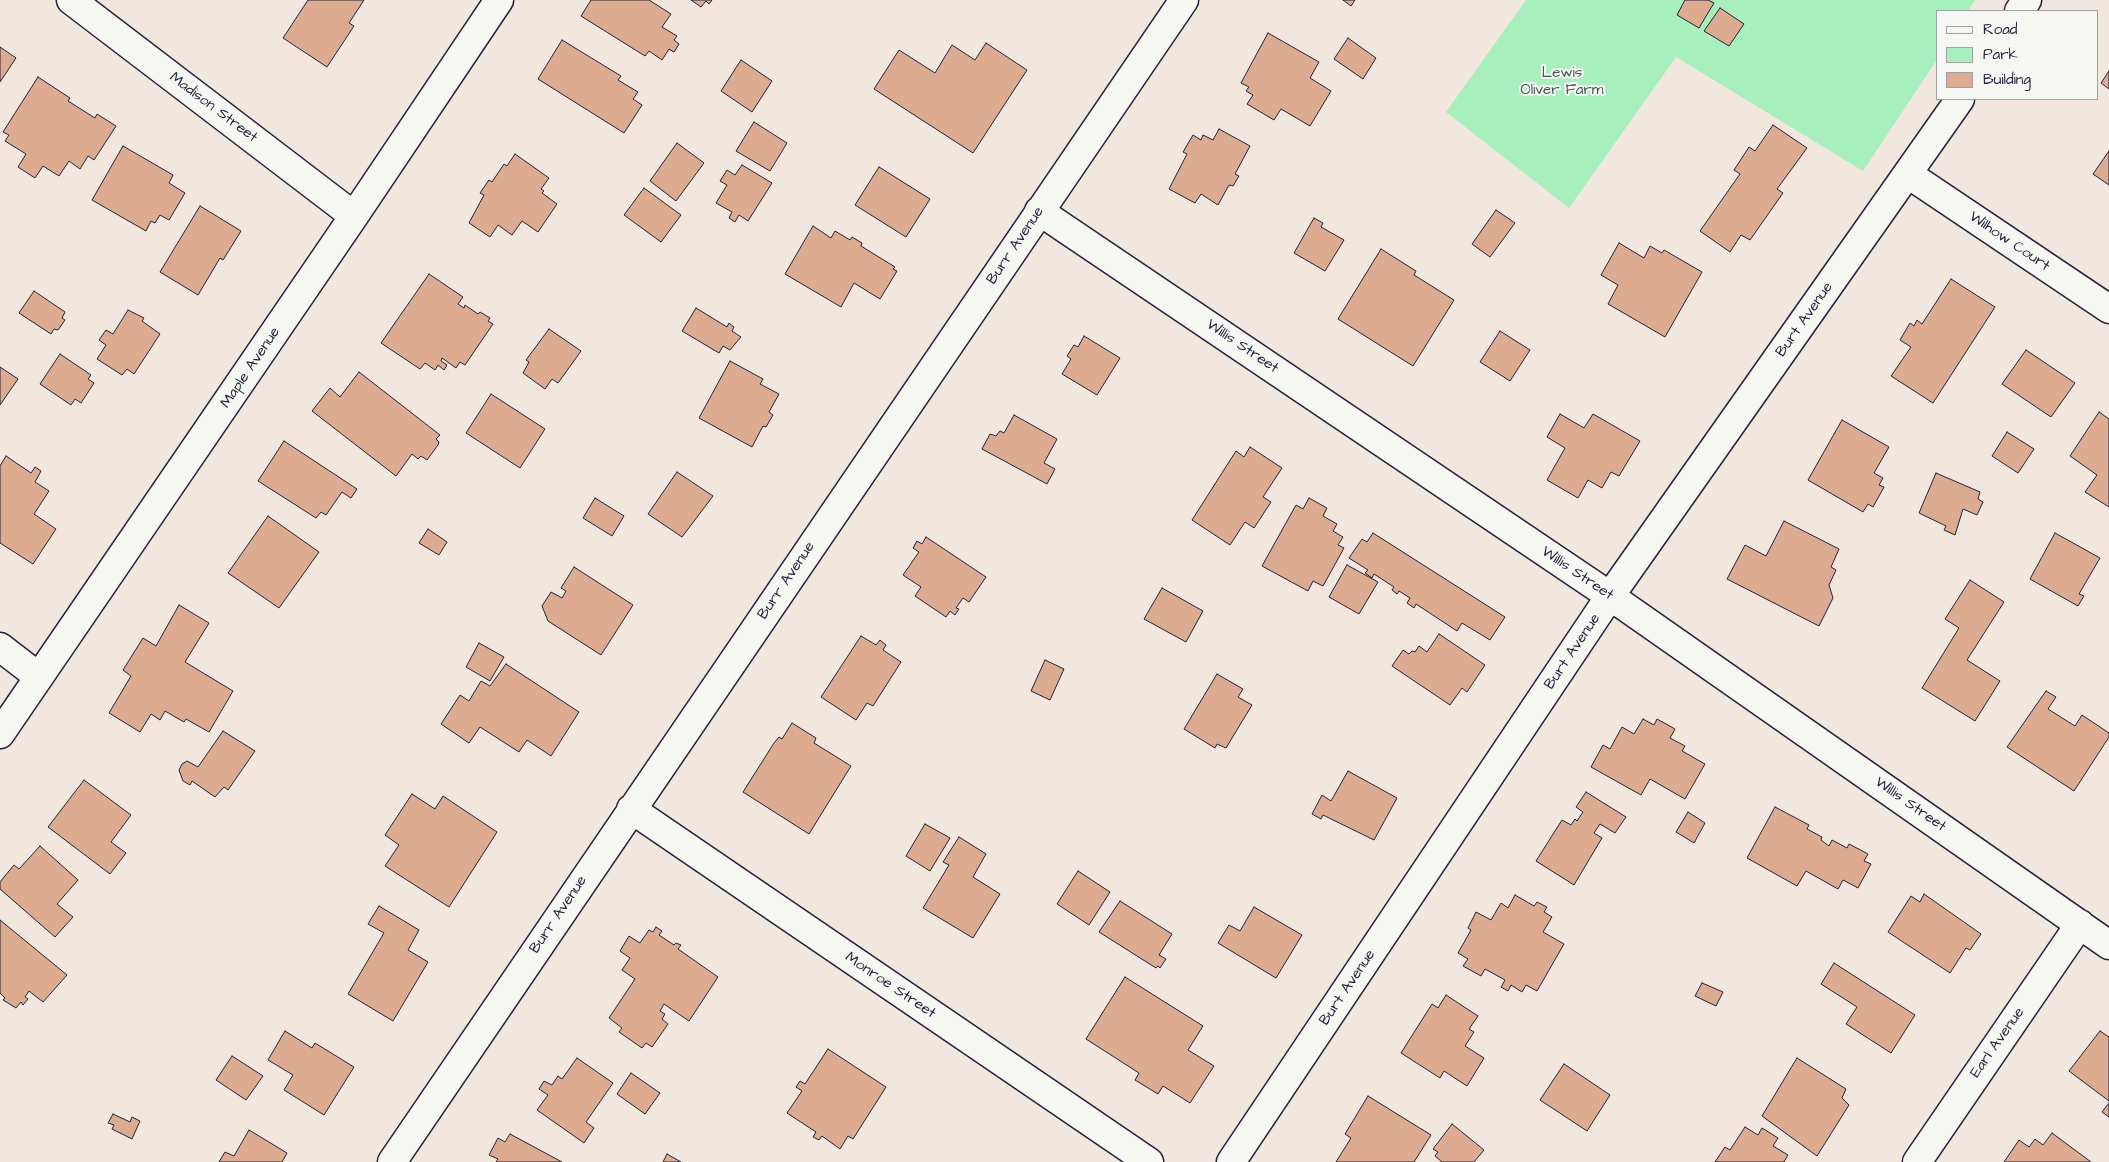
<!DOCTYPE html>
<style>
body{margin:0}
#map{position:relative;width:2109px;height:1162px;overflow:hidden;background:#f1e7de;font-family:"Architects Daughter",sans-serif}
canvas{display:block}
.legend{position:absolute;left:1936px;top:10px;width:162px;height:90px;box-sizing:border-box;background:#f6f6f2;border:1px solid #a1a1a9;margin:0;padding:6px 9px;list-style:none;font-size:15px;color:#22223b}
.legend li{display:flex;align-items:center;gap:10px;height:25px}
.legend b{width:25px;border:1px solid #a1a1a9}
</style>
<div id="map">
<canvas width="2109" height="1162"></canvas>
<ul class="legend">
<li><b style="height:6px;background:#f6f6f2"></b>Road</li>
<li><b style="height:14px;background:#a7efbc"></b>Park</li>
<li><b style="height:14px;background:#ddab90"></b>Building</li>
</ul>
</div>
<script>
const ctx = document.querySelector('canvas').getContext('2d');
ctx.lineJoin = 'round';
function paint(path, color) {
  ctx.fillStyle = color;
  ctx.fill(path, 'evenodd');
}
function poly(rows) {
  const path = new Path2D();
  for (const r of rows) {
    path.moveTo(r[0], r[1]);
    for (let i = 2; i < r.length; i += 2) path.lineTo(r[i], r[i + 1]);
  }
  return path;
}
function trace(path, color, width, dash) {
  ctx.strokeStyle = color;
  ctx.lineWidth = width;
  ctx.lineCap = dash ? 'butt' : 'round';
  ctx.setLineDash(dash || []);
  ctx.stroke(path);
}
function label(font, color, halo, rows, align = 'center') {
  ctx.font = font + ' "Architects Daughter",sans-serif';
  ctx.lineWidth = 4;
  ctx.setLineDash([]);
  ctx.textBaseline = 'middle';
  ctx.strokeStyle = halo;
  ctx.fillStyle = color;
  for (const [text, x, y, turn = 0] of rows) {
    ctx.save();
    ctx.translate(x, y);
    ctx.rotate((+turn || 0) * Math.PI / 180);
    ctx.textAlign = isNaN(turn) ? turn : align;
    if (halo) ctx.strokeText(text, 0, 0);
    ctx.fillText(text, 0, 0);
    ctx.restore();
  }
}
const green = poly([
 [1526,0,1975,0,1968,11,1938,11,1938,58,1863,171,1676,57,1569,208,1446,112]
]);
const building = poly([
 [308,0,364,0,349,23,354,26,327,67,283,38,308,0],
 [591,0,649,0,671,14,662,27,677,36,674,40,679,44,674,52,669,49,662,60,649,51,645,56,581,16,591,0],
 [691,0,712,0,709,4,706,1,701,7,691,0],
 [1343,0,1355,0,1351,6,1343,0],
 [1685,0,1708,0,1714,3,1699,28,1677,15,1685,0],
 [1720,8,1744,24,1729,46,1704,31,1720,8],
 [1268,33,1319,62,1310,78,1331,91,1310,126,1281,109,1274,120,1247,104,1253,95,1246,91,1249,87,1241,83,1268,33],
 [1348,38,1376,58,1363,79,1334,59,1348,38],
 [562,40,621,76,618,80,638,92,633,99,642,105,624,133,538,79,562,40],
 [986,43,1027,70,973,153,874,89,899,50,935,73,952,45,975,60,986,43],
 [0,47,16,58,0,82,0,47],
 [741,60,772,81,752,112,721,91,741,60],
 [2109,71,2109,89,2101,83,2109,71],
 [38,77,70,98,68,101,95,118,97,114,116,126,94,160,88,156,80,169,69,161,59,176,43,166,35,178,18,167,26,154,5,141,9,135,3,132,38,77],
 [754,122,787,143,770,171,736,151,754,122],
 [1773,125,1807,148,1777,189,1783,193,1750,240,1741,235,1730,252,1700,231,1740,174,1734,170,1749,147,1755,151,1773,125],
 [1219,129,1250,146,1235,174,1239,176,1233,186,1229,185,1218,205,1201,194,1195,203,1169,189,1187,154,1183,152,1193,135,1201,140,1203,135,1213,140,1219,129],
 [677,143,704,163,676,201,650,181,677,143],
 [123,146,173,175,169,183,185,193,169,220,160,215,155,223,151,221,146,231,92,200,123,146],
 [2109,151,2109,185,2093,174,2109,151],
 [515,154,549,178,541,189,544,191,542,193,557,204,538,232,522,221,512,235,498,225,490,237,469,223,484,195,480,193,489,180,492,182,504,164,507,166,515,154],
 [742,165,772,183,748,221,739,215,735,222,729,218,732,212,716,203,727,185,720,181,727,170,735,175,742,165],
 [879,167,930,199,906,237,855,205,879,167],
 [644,188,681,215,661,242,624,215,644,188],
 [200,206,241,231,223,260,220,258,198,295,160,272,200,206],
 [1496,210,1515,223,1490,257,1472,244,1496,210],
 [1314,218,1323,223,1321,227,1344,240,1325,271,1294,253,1314,218],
 [813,226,831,238,835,231,850,240,852,237,862,243,861,246,895,267,893,269,897,271,880,299,854,283,841,307,785,274,813,226],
 [1619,243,1644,258,1650,246,1662,253,1664,250,1702,272,1665,337,1608,304,1618,285,1601,275,1619,243],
 [1381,249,1416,271,1414,275,1454,300,1413,366,1338,319,1381,249],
 [429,274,463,297,458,304,464,308,465,305,478,314,480,312,490,318,488,321,493,324,465,365,460,362,456,368,442,358,441,361,447,365,444,370,438,365,435,370,425,363,420,369,381,343,429,274],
 [1951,279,1995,307,1933,403,1891,376,1911,347,1900,340,1910,323,1914,326,1917,320,1922,324,1951,279],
 [34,291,65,312,62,318,65,320,58,330,54,329,51,334,19,313,34,291],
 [696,308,727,327,729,323,734,327,732,331,741,337,730,350,723,346,719,353,682,331,696,308],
 [128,310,144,318,142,321,160,334,134,374,127,369,122,375,97,359,106,345,99,340,106,330,113,334,128,310],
 [549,329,581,351,558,383,552,379,545,389,523,373,529,362,526,360,549,329],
 [1500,331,1530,350,1510,381,1480,362,1500,331],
 [1084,336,1120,358,1097,395,1062,374,1071,359,1067,356,1074,345,1078,347,1084,336],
 [2026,350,2075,383,2051,417,2002,384,2026,350],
 [60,354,91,375,88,379,94,383,81,403,75,399,71,405,40,384,60,354],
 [730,361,763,379,760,384,779,394,769,412,773,415,766,427,763,426,752,447,699,418,730,361],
 [0,367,18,379,0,405,0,367],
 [359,372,440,435,436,439,439,442,438,445,427,460,421,456,418,459,412,454,396,476,312,411,330,388,340,397,359,372],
 [491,394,545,429,520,468,466,433,491,394],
 [2099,412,2109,419,2109,507,2085,492,2097,475,2070,456,2099,412],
 [1560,414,1584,428,1593,414,1640,441,1619,476,1611,472,1602,488,1588,480,1578,498,1547,480,1565,448,1547,437,1560,414],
 [1014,415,1057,439,1044,463,1055,469,1047,484,982,449,990,434,996,436,1000,431,1004,433,1014,415],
 [1842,420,1889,447,1874,473,1883,478,1879,485,1884,487,1873,507,1868,504,1863,512,1808,480,1842,420],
 [2007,432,2034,449,2018,473,1992,456,2007,432],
 [284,441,357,489,351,498,342,492,326,515,321,512,316,518,258,481,284,441],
 [1250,447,1282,468,1263,497,1271,502,1254,528,1245,522,1230,545,1192,520,1236,451,1244,457,1250,447],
 [6,456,31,473,35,467,41,471,35,482,49,491,34,514,56,529,33,564,0,543,0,466,6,456],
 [677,472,713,496,682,537,648,514,677,472],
 [1936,473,1980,492,1978,499,1983,502,1977,515,1963,509,1955,535,1944,530,1946,526,1919,513,1936,473],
 [595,498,624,516,612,536,583,518,595,498],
 [1309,498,1327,508,1323,516,1337,524,1333,531,1343,537,1338,545,1344,548,1323,586,1313,581,1308,591,1262,566,1296,505,1303,509,1309,498],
 [268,516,319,552,279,608,228,573,268,516],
 [1784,521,1839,549,1831,567,1836,570,1829,585,1833,598,1819,626,1727,579,1745,545,1766,556,1784,521],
 [428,529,447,542,439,555,419,543,428,529],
 [1373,533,1505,617,1490,640,1462,623,1457,631,1416,604,1414,608,1407,603,1410,598,1399,591,1397,594,1392,590,1394,587,1374,574,1372,578,1365,573,1368,570,1349,558,1362,539,1367,542,1373,533],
 [2055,533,2100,558,2079,594,2084,596,2078,606,2030,579,2055,533],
 [926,537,986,577,969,602,963,598,956,608,959,609,955,615,950,611,946,617,915,596,921,587,903,575,919,552,913,548,917,541,922,544,926,537],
 [1347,565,1378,582,1359,614,1329,597,1347,565],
 [574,567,633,605,601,655,548,621,542,606,551,592,562,598,566,591,561,588,574,567],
 [1970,580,2004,602,1967,660,2000,681,1975,721,1922,688,1959,628,1945,619,1970,580],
 [1162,588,1203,611,1186,642,1144,619,1162,588],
 [179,605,209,623,185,662,233,691,209,732,186,719,184,722,165,711,160,720,151,714,140,732,109,713,131,676,123,670,143,638,156,646,179,605],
 [1439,634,1485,665,1467,692,1462,688,1450,705,1392,666,1403,650,1409,654,1412,651,1415,652,1419,646,1427,652,1439,634],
 [861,636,876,645,880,640,886,645,883,650,901,662,873,706,867,703,856,720,821,697,861,636],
 [479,643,504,657,490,681,466,667,479,643],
 [1045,660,1064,669,1050,700,1031,691,1045,660],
 [506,664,579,712,551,756,527,740,519,752,480,727,469,743,441,724,460,695,469,701,481,681,490,686,506,664],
 [1217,674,1243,689,1238,697,1252,705,1226,748,1217,744,1215,748,1184,729,1217,674],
 [2046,691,2056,697,2048,709,2075,726,2082,715,2109,733,2109,737,2074,791,2007,747,2046,691],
 [1643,719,1654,725,1657,719,1675,729,1670,738,1685,746,1682,751,1705,764,1685,799,1650,779,1641,795,1591,767,1603,745,1610,749,1622,727,1634,734,1643,719],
 [792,723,816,738,814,743,851,766,809,834,743,792,774,743,779,737,782,739,792,723],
 [223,731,255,751,228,790,224,787,215,797,192,781,190,785,183,781,179,770,182,764,187,761,198,767,223,731],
 [1348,771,1397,798,1374,840,1323,815,1321,819,1312,814,1322,795,1331,801,1348,771],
 [84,780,131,815,111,842,126,853,110,874,48,827,84,780],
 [1586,792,1626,817,1615,833,1600,824,1594,833,1602,838,1574,885,1536,861,1562,820,1571,825,1575,819,1577,821,1583,812,1576,807,1586,792],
 [412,794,435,809,443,796,497,832,449,907,385,866,399,845,385,835,412,794],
 [1775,807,1809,825,1807,829,1822,837,1821,840,1829,846,1832,840,1847,848,1849,844,1868,854,1864,861,1871,864,1858,888,1843,880,1838,889,1806,871,1797,886,1747,858,1775,807],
 [1688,812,1705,823,1694,843,1676,832,1688,812],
 [925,824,950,838,930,871,906,856,925,824],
 [959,837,986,854,973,877,1000,894,973,938,923,908,949,865,943,862,959,837],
 [40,846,78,880,57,904,73,917,55,937,0,889,0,882,14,865,19,869,40,846],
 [1078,871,1110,892,1089,925,1057,904,1078,871],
 [1924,894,1981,934,1970,950,1966,948,1950,973,1888,932,1911,896,1920,902,1924,894],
 [1515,895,1534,906,1537,902,1547,907,1544,912,1552,917,1543,932,1564,944,1537,991,1526,985,1522,992,1511,985,1508,991,1501,987,1505,980,1485,969,1481,976,1463,966,1468,959,1458,953,1471,930,1468,928,1476,912,1491,920,1501,903,1508,908,1515,895],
 [1120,901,1172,934,1159,955,1166,959,1160,968,1158,966,1156,968,1099,932,1120,901],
 [379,906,419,930,408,950,428,962,393,1021,348,994,384,933,368,924,379,906],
 [1254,907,1302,935,1276,978,1218,943,1229,925,1240,931,1254,907],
 [0,920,67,975,43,1002,29,991,25,997,28,999,23,1005,21,1002,16,1008,3,1000,5,998,0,993,0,920],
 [656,927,662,931,659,935,674,945,676,943,681,945,678,949,718,977,689,1021,664,1004,660,1011,665,1014,662,1019,668,1024,652,1047,646,1043,642,1048,619,1032,622,1028,609,1018,635,979,622,970,630,958,620,951,629,936,640,943,649,930,653,932,656,927],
 [1834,963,1915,1015,1891,1053,1846,1024,1857,1007,1821,984,1834,963],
 [1125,977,1203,1026,1188,1050,1214,1066,1190,1103,1163,1086,1158,1094,1135,1080,1139,1073,1086,1039,1125,977],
 [1702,983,1723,992,1716,1006,1695,996,1702,983],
 [1446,995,1478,1016,1469,1029,1474,1032,1465,1046,1484,1058,1467,1086,1444,1071,1440,1078,1401,1053,1432,1004,1438,1008,1446,995],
 [285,1031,312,1048,315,1043,354,1067,324,1115,284,1090,293,1075,268,1060,285,1031],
 [2100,1031,2109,1037,2109,1101,2069,1071,2100,1031],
 [828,1049,886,1087,853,1139,848,1136,840,1149,822,1136,819,1140,813,1137,816,1132,787,1113,802,1091,796,1087,800,1081,805,1084,828,1049],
 [232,1056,263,1076,246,1100,216,1080,232,1056],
 [577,1058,613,1083,586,1122,594,1128,584,1143,537,1110,548,1095,539,1089,544,1081,552,1085,558,1076,562,1079,577,1058],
 [1797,1058,1846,1089,1842,1098,1849,1105,1817,1156,1762,1116,1797,1058],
 [1564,1064,1610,1095,1587,1131,1540,1100,1564,1064],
 [631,1073,660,1093,645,1114,617,1094,631,1073],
 [1368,1096,1431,1135,1414,1162,1336,1162,1351,1138,1345,1134,1368,1096],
 [2109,1103,2109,1117,2102,1112,2109,1103],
 [113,1114,130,1122,132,1117,140,1121,132,1139,112,1129,114,1125,108,1123,113,1114],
 [1452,1124,1484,1150,1474,1162,1442,1162,1435,1156,1438,1152,1433,1149,1452,1124],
 [1745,1127,1758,1135,1762,1128,1778,1138,1773,1146,1788,1155,1784,1162,1715,1162,1725,1147,1730,1150,1745,1127],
 [249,1130,287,1153,282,1162,219,1162,225,1152,234,1156,249,1130],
 [2052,1133,2091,1162,2004,1162,2019,1140,2029,1147,2035,1139,2043,1145,2052,1133],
 [510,1134,562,1162,496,1162,498,1159,489,1155,498,1138,505,1142,510,1134],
 [667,1154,681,1162,663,1162,667,1154]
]);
const minor = poly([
 [71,0,354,216],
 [2019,11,2027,0],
 [1908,174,2109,309],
 [1039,211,1610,596,2109,945],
 [0,647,39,677],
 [0,734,354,216,499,0],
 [631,809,1149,1162],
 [392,1162,1184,0],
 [1231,1162,1610,596,1960,99],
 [1917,1162,2080,924]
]);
const parkNames = [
 ["Lewis",1562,74],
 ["Oliver Farm",1562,91]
];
const streetNames = [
 ["Madison Street",213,108,37],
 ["Wilhow Court",2009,242,34],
 ["Burr Avenue",1016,246,-56],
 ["Burt Avenue",1805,320,-55],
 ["Willis Street",1242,347,34],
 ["Maple Avenue",251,368,-56],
 ["Willis Street",1577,574,34],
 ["Burr Avenue",787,581,-56],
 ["Burt Avenue",1573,652,-56],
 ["Willis Street",1910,805,35],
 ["Burr Avenue",559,915,-56],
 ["Monroe Street",890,986,34],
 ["Burt Avenue",1348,988,-56],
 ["Earl Avenue",1998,1043,-55]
];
paint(green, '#a7efbc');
paint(building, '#ddab90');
trace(building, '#22223b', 1);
trace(minor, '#22223b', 31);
trace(minor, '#f6f6f2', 28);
label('15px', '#43555b', '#f6f6f2', parkNames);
label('15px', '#22223b', '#f6f6f2', streetNames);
</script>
